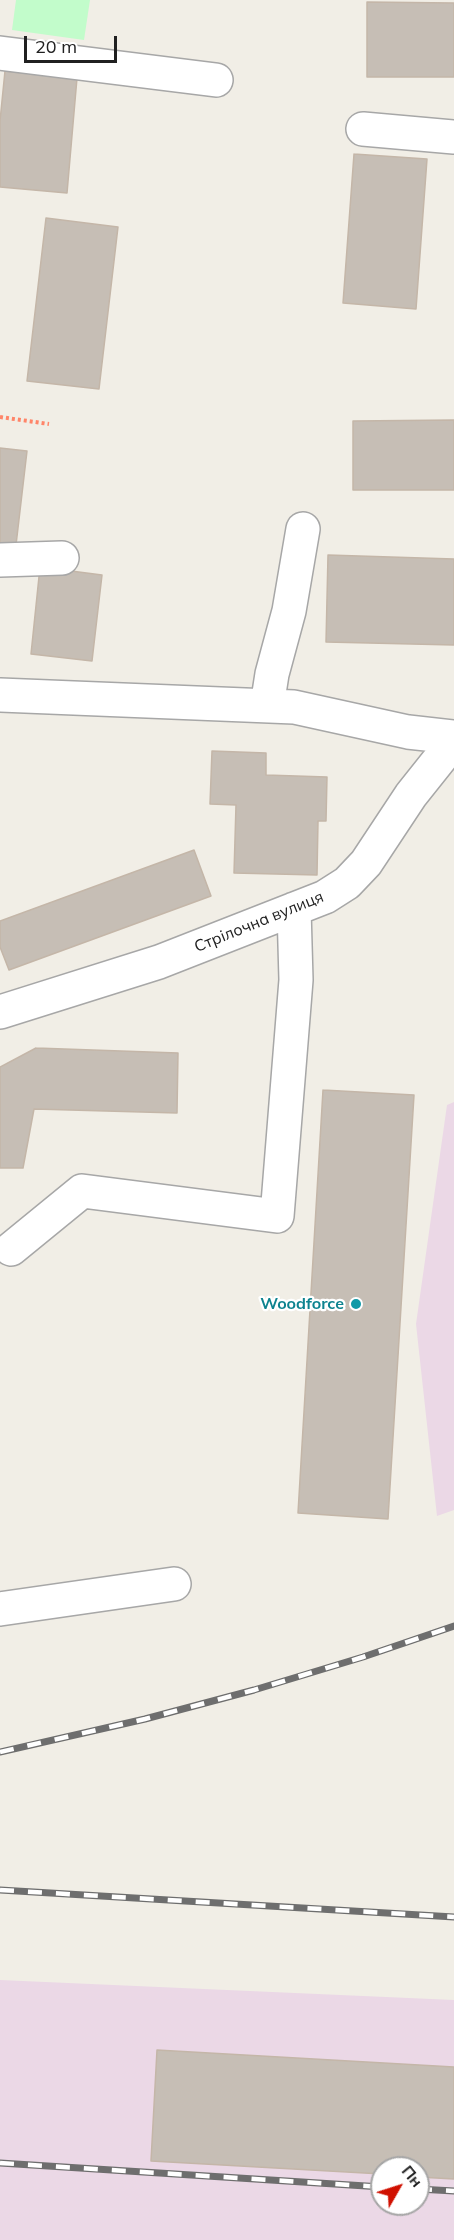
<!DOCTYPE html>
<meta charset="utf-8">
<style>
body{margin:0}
#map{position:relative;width:454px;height:2240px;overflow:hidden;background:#f1eee6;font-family:Mulish,sans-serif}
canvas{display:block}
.north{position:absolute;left:370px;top:2156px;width:60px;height:60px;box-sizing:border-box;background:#fff;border:2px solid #a6a6a6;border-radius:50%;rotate:51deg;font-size:16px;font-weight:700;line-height:24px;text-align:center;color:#202020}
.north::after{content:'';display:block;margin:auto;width:21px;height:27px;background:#d01000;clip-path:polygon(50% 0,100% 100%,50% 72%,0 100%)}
.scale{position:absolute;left:24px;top:36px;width:93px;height:27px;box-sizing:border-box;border:3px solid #202020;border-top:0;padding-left:8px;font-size:18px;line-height:21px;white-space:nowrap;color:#202020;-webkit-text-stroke:4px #fff;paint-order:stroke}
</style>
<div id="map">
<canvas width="454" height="2240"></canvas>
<div class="north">Пн</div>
<div class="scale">20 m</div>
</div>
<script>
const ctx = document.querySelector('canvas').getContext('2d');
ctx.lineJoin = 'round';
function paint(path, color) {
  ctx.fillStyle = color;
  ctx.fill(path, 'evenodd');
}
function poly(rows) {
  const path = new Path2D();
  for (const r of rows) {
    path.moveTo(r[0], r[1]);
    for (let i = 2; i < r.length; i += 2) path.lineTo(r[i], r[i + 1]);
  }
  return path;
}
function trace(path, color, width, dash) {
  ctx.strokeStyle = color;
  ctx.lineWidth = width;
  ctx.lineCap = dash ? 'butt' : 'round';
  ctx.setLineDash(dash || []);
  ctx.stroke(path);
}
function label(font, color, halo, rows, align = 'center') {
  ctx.font = font + ' Mulish,sans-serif';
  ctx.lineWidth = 4.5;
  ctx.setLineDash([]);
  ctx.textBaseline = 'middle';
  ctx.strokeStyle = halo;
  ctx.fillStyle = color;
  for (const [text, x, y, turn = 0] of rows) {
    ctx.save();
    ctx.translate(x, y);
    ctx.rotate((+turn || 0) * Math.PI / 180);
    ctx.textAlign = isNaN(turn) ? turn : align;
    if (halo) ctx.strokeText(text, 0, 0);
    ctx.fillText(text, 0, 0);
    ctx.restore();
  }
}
const industrial = poly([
 [454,1102,454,1510,437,1516,416,1324,447,1105],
 [0,1980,454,2000,454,2240,0,2240],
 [382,2168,418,2168,418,2204,382,2204]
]);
const park = poly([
 [16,0,90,0,84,40,12,30]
]);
const building = poly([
 [367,2,454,3,454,77,367,77,367,2],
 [5,71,77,78,67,193,0,187,0,121,5,71],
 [354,154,427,159,416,309,343,303,354,154],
 [46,218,118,227,99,389,27,381,46,218],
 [454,420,454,490,353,490,353,421,454,420],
 [0,448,27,451,16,545,0,544,0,448],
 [328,555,454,559,454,645,326,642,328,555],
 [40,567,102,575,92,661,31,654,40,567],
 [212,751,266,753,266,775,327,777,326,821,318,821,317,875,234,873,236,805,210,804,212,751],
 [194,850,211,896,9,970,0,947,0,921,194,850],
 [36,1048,178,1053,177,1113,34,1109,23,1168,0,1168,0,1067,36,1048],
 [323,1090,414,1095,388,1519,298,1513,323,1090],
 [157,2050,454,2067,454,2179,418,2177,418,2168,382,2168,382,2174,151,2161,157,2050]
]);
const path = poly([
 [0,417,49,424]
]);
const minor = poly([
 [0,53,216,80],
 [363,129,454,137],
 [0,560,62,558],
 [0,695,294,707,408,732,454,737],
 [267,706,272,674,289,611,303,529],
 [0,1012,159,962,325,897,347,883,366,863,411,795,454,741],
 [11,1249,82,1191,277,1216,296,980,294,909],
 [0,1609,174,1584]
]);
const rail = poly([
 [0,1752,145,1719,254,1690,363,1657,454,1626],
 [0,1890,454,1917],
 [0,2163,382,2187],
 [418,2189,454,2191]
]);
const markers = [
 [356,1304,6,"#0f9aa8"]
];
const streetNames = [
 ["Стрілочна вулиця",259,922,-22]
];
const cultureNames = [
 ["Woodforce",344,1304]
];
paint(industrial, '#ebd8e6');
paint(park, '#c2fccb');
paint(building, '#c6beb5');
trace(building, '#c4b6a8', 1.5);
trace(minor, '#a7a7a7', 36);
trace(path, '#ff8569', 4, [3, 3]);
trace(minor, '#fff', 33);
trace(rail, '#6e6e6e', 7);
trace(rail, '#fff', 4.5, [14]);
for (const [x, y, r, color] of markers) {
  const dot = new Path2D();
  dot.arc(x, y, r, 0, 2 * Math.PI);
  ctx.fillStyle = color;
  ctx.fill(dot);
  trace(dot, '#fff', 2);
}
label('16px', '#202020', '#fff', streetNames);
label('bold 16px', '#0d838f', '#fff', cultureNames, 'right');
</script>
